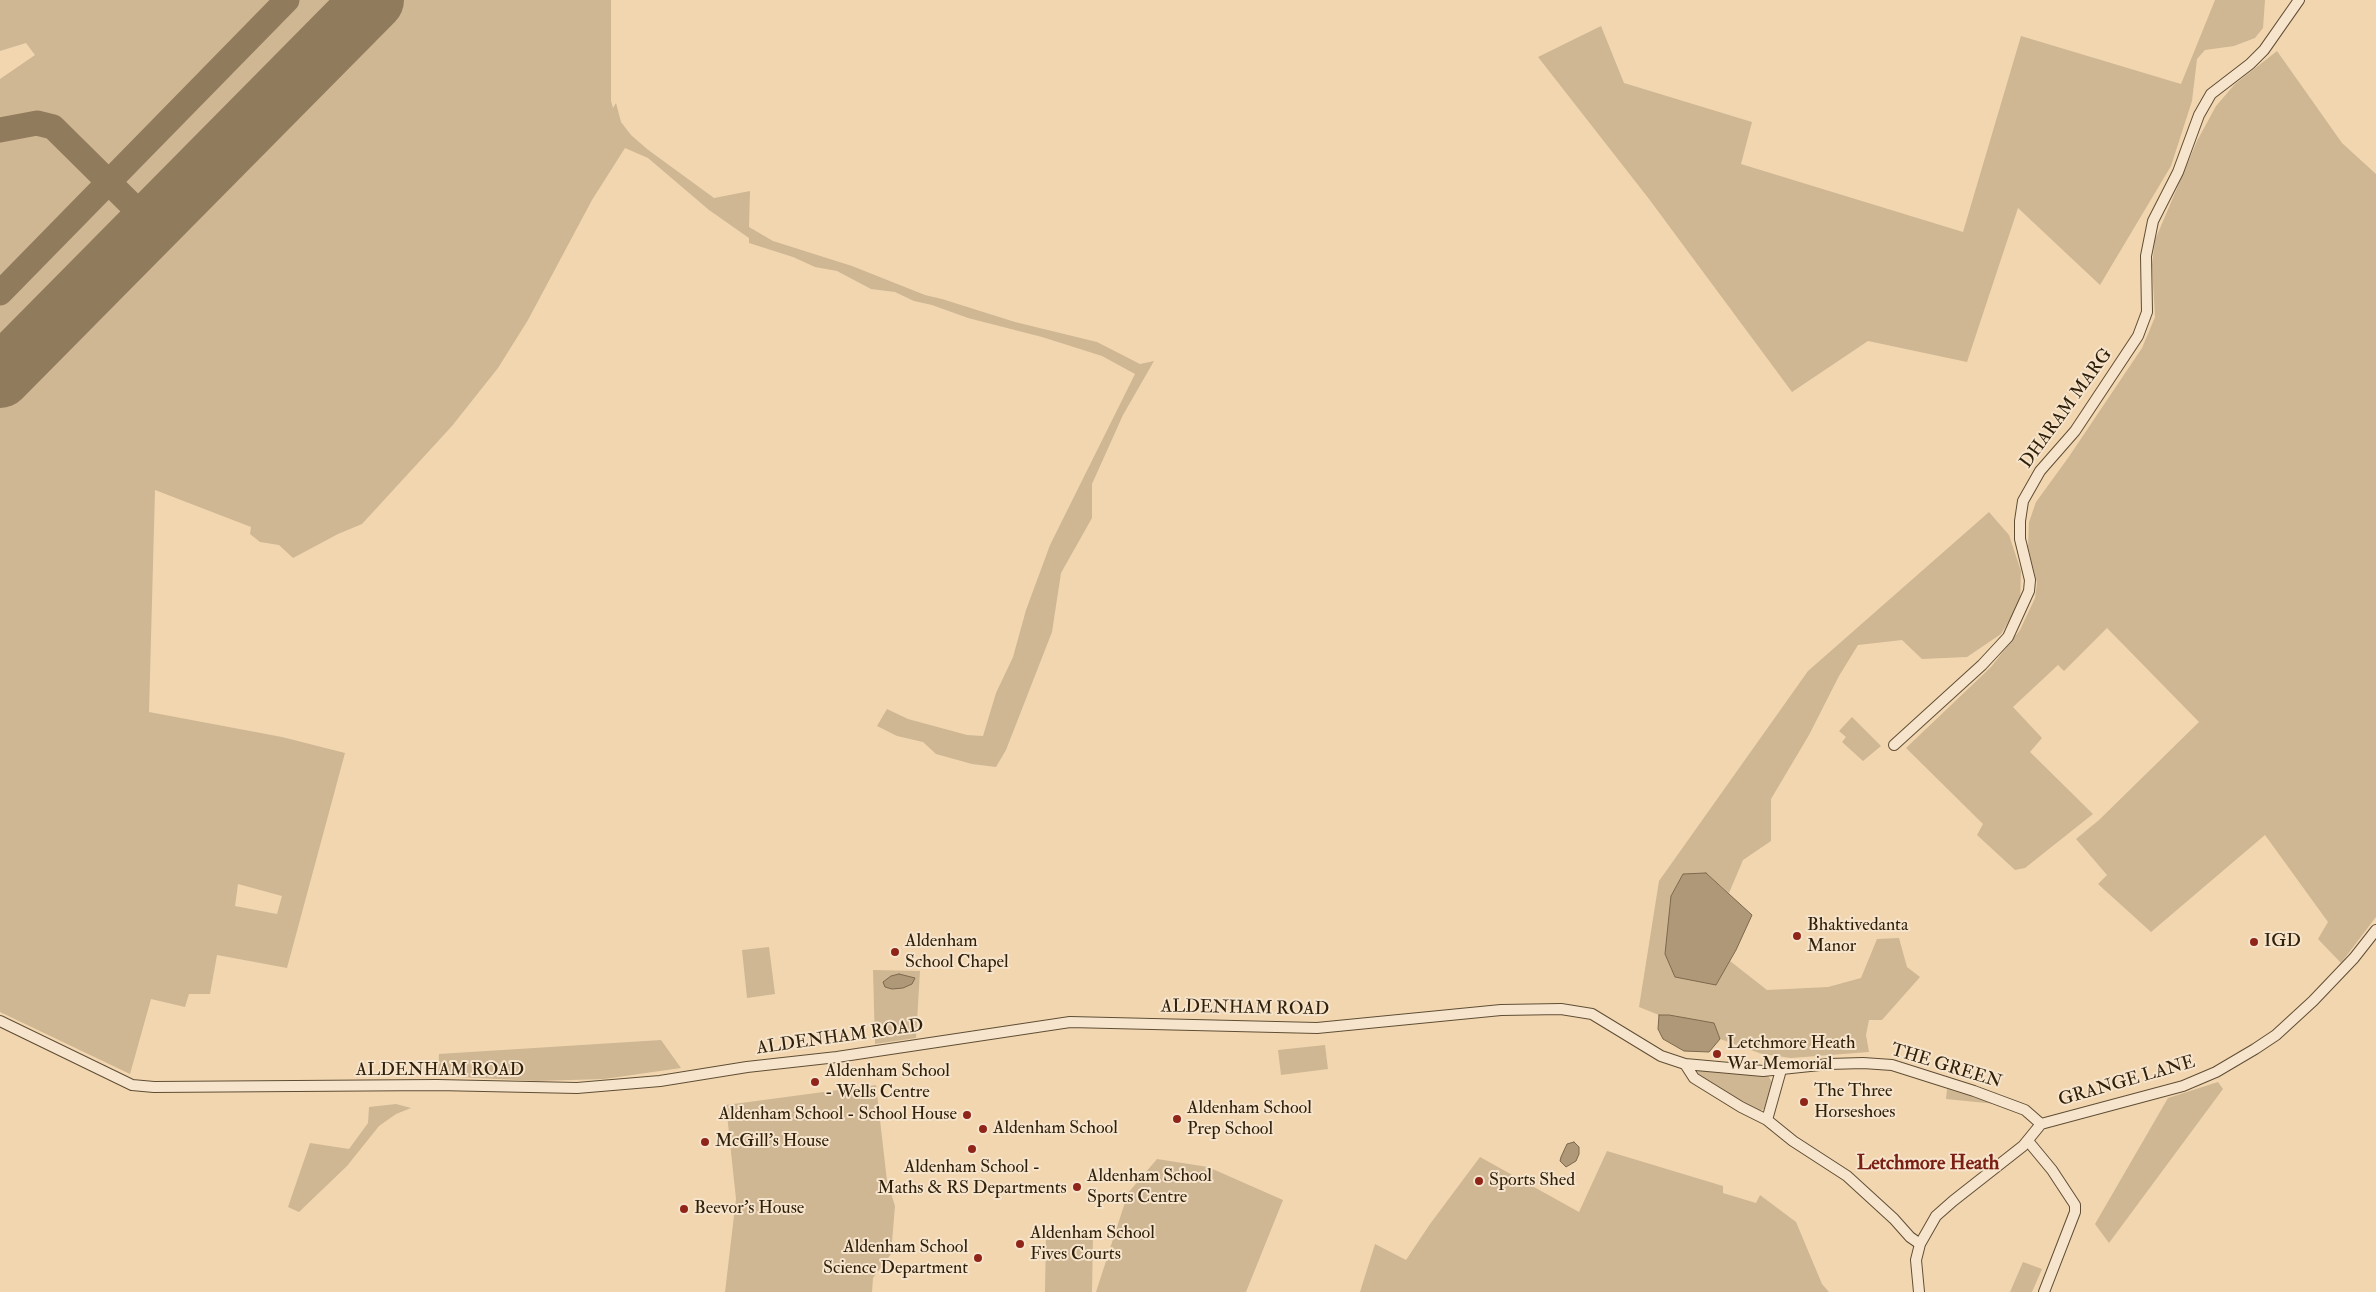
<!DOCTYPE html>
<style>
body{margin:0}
canvas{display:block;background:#f1d6b0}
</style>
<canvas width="2376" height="1292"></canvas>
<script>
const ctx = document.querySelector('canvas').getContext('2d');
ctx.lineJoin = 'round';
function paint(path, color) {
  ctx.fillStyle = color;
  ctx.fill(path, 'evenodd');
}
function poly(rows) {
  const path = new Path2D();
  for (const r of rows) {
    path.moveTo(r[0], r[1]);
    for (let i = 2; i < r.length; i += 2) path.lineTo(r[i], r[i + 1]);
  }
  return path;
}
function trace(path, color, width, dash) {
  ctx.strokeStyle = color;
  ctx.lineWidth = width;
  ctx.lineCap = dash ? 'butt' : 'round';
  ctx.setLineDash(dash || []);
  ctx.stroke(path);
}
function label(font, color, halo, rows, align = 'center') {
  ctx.font = font + ' "IM FELL Double Pica",serif';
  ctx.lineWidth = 4;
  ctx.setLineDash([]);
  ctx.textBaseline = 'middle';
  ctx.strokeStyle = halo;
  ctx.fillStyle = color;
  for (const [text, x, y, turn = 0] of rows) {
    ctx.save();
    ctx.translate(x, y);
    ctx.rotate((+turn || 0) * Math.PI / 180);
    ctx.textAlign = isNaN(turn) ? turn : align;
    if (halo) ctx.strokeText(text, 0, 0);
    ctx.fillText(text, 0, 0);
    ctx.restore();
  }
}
const green = poly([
 [0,0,343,0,0,347,0,135,40,126,35,118,0,125,0,79,35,55,26,43,0,51],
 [402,0,611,0,611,101,613,108,616,103,621,122,631,135,647,149,714,198,750,191,749,227,773,241,852,266,925,295,942,299,1015,322,1097,342,1140,364,1154,361,1123,415,1092,484,1092,518,1061,573,1052,632,1006,750,996,767,972,764,936,754,923,742,897,736,877,726,887,709,908,719,967,735,983,736,996,693,1013,657,1026,610,1050,545,1135,374,1102,356,1042,337,968,318,932,305,914,301,895,292,871,289,837,271,815,267,793,257,749,243,749,238,709,210,648,158,625,148,592,200,528,320,498,368,452,426,362,524,338,534,293,558,279,545,260,542,250,534,251,527,155,490,149,712,282,737,345,753,287,968,217,955,210,994,189,994,185,1007,151,999,130,1074,0,1012,0,406],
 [238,884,282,896,277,914,235,906],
 [2215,0,2265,0,2263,28,2255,38,2234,46,2205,50,2197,59,2192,101,2171,166,2100,285,2018,208,1967,362,1868,341,1792,392,1649,199,1538,57,1601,26,1624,83,1752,122,1741,164,1963,232,2021,36,2181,84],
 [2277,51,2342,143,2376,174,2376,917,2341,963,2318,939,2328,922,2265,835,2151,932,2098,884,2107,875,2076,839,2099,820,2199,722,2107,628,2064,671,2058,665,2013,707,2042,738,2030,752,2093,814,2025,868,2015,870,1977,835,1983,824,1906,748,1991,667,2020,630,2035,598,2037,583,2028,547,2029,522,2036,502,2068,458,2142,348,2155,317,2152,265,2155,240,2197,141,2216,106,2235,84],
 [1989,512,2009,535,2021,571,2020,603,2001,634,1967,657,1922,659,1902,640,1858,645,1839,676,1809,735,1771,799,1771,841,1743,860,1729,893,1706,873,1683,874,1671,896,1716,985,1730,961,1767,990,1828,987,1861,978,1877,939,1899,938,1907,967,1920,977,1882,1020,1869,1020,1866,1035,1869,1052,1791,1058,1762,1054,1720,1039,1714,1023,1669,1015,1659,1015,1639,1007,1659,881,1808,671],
 [1852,717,1881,746,1863,761,1842,742,1846,737,1839,731],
 [769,947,775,994,747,998,742,950],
 [873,970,920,971,916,1038,875,1044],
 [661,1040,681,1068,604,1079,537,1081,438,1076,439,1054],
 [1325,1045,1328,1069,1281,1075,1278,1050],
 [1698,1070,1767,1074,1772,1082,1764,1109,1759,1111,1739,1101,1697,1076],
 [2218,1082,2223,1089,2109,1243,2095,1224,2168,1098],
 [876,1085,887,1181,895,1206,891,1254,873,1278,872,1292,725,1292,736,1199,726,1105],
 [1947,1089,1996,1104,1946,1099],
 [396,1104,411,1108,396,1114,379,1126,347,1166,299,1212,288,1207,310,1143,349,1149,368,1123,369,1107],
 [1607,1151,1723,1186,1723,1193,1756,1203,1760,1195,1796,1222,1822,1284,1829,1292,1360,1292,1375,1244,1406,1260,1430,1224,1480,1157,1579,1212],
 [1157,1159,1208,1167,1283,1200,1246,1292,1096,1292,1128,1193],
 [1093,1234,1092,1292,1045,1292,1046,1235],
 [2023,1262,2042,1269,2032,1292,2010,1292]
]);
const water = poly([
 [1706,873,1752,915,1736,950,1716,985,1675,977,1665,954,1671,896,1683,874,1706,873],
 [899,974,915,978,912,984,903,988,892,989,885,987,883,982,891,976,899,974],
 [1659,1015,1669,1015,1714,1023,1720,1039,1709,1052,1684,1051,1663,1039,1658,1029,1659,1015],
 [1574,1142,1579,1147,1579,1154,1576,1161,1566,1167,1560,1161,1561,1157,1567,1144,1574,1142]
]);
const taxiway = poly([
 [0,130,37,123,53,127,151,224],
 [0,293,287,0]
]);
const runway = poly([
 [0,377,373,0]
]);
const minor = poly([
 [1894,745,1982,665,2008,637,2029,591,2030,580,2020,539,2020,521,2023,501,2040,471,2075,431,2138,336,2147,312,2146,256,2153,221,2178,172,2199,115,2211,94,2250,64,2264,50,2299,0],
 [0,1021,132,1085,154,1087,437,1085,577,1088,660,1081,747,1067,837,1057,1070,1022,1317,1028,1501,1010,1561,1009,1592,1014,1661,1056,1685,1064,1763,1071,1829,1064,1863,1063,1892,1065,1974,1091,2025,1110,2041,1124],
 [1685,1064,1694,1078,1741,1107,1767,1120,1793,1141,1847,1176,1894,1219,1910,1237,1920,1244],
 [1767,1120,1781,1070],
 [2028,1141,2052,1170,2075,1205,2075,1212,2044,1292],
 [1919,1292,1916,1260,1920,1244,1936,1216,1953,1201,2023,1146,2041,1124,2183,1086,2216,1072,2255,1049,2276,1035,2313,1001,2354,958,2376,930]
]);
const markers = [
 [1797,936,5,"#8f2418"],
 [2254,942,5,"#8f2418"],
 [895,952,5,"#8f2418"],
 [1717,1054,5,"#8f2418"],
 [815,1082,5,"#8f2418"],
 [1804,1102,5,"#8f2418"],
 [967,1115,5,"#8f2418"],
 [1177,1119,5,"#8f2418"],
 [983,1129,5,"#8f2418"],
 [705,1142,5,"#8f2418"],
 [972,1149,5,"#8f2418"],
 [1479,1181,5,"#8f2418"],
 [1077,1187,5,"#8f2418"],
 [684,1209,5,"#8f2418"],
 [1020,1244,5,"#8f2418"],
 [978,1258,5,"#8f2418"]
];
const streetNames = [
 ["DHARAM MARG",2067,409,-54],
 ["ALDENHAM ROAD",1245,1009,1],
 ["ALDENHAM ROAD",840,1038,-8],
 ["THE GREEN",1946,1067,17],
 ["ALDENHAM ROAD",440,1071],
 ["GRANGE LANE",2127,1082,-16]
];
const poiNames = [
 ["Bhaktivedanta",1807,926],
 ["Manor",1807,947],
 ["Aldenham",905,942],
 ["School Chapel",905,963],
 ["IGD",2264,942],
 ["Letchmore Heath",1727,1044],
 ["War Memorial",1727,1065],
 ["Aldenham School",825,1072],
 ["- Wells Centre",825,1093],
 ["The Three",1814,1092],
 ["Horseshoes",1814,1113],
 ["Aldenham School",1187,1109],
 ["Prep School",1187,1130],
 ["Aldenham School - School House",957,1115,"right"],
 ["Aldenham School",993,1129],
 ["McGill's House",715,1142],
 ["Aldenham School -",972,1168,"center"],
 ["Maths & RS Departments",972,1189,"center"],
 ["Aldenham School",1087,1177],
 ["Sports Centre",1087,1198],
 ["Sports Shed",1489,1181],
 ["Beevor's House",694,1209],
 ["Aldenham School",1030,1234],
 ["Fives Courts",1030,1255],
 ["Aldenham School",968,1248,"right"],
 ["Science Department",968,1269,"right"]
];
const quarterNames = [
 ["Letchmore Heath",1928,1165]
];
paint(green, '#d0b794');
paint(water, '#af9878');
trace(water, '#7c684c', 1);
trace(taxiway, '#907b5d', 25);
trace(runway, '#907b5d', 62);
trace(minor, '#604e34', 12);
trace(minor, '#f6e4cc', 10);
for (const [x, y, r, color] of markers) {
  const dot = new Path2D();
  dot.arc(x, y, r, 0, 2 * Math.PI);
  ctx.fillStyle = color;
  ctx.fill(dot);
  trace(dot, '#f6e4cc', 2);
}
label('18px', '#30200a', '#f6e4cc', streetNames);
label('18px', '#30200a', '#f6e4cc', poiNames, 'left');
label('bold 20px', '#7a1f14', '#f6e4cc', quarterNames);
</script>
